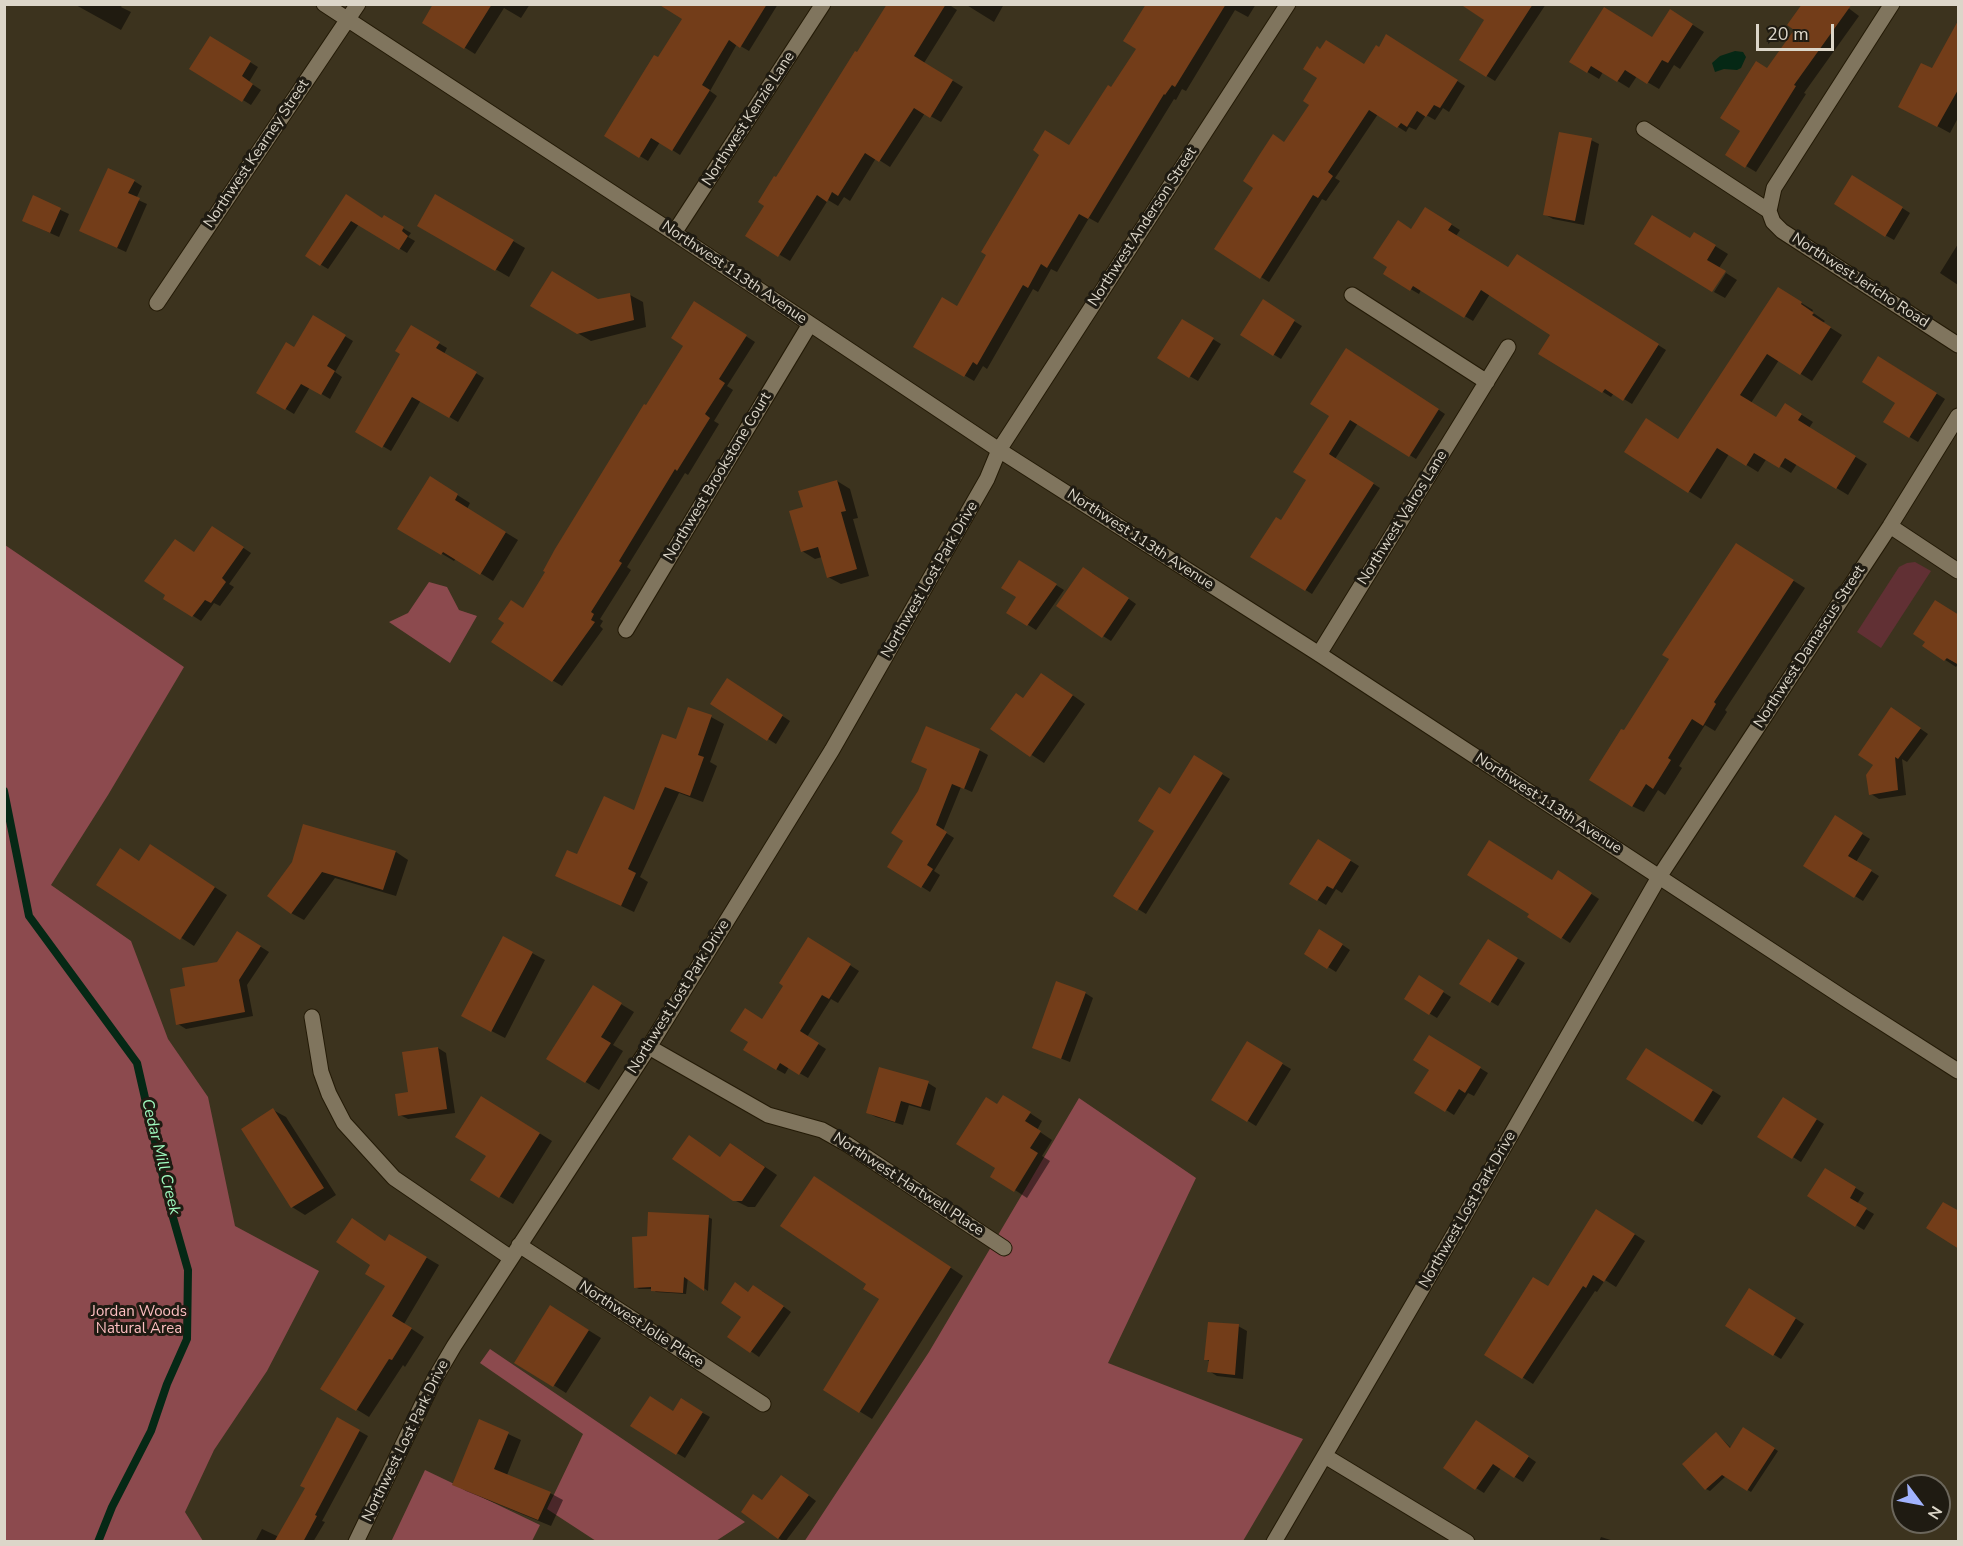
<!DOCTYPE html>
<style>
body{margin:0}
#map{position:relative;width:1963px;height:1546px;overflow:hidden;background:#3c331e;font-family:"Nunito Sans",sans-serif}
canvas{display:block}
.frame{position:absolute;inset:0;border:6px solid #dcd6c9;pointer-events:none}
.north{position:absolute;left:1891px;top:1474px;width:60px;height:60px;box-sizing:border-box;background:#1f1b12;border:2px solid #6b665b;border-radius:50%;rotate:122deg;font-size:16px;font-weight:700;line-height:24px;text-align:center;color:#dcd6c9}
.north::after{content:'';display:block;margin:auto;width:21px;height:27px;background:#a1b3fd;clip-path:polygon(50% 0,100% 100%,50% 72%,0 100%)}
.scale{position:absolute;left:1756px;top:24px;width:78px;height:27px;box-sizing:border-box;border:3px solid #dcd6c9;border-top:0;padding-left:8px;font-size:18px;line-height:21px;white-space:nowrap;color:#dcd6c9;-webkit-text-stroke:4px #1f1b12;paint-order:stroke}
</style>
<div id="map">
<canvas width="1963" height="1546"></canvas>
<div class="frame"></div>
<div class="north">N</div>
<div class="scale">20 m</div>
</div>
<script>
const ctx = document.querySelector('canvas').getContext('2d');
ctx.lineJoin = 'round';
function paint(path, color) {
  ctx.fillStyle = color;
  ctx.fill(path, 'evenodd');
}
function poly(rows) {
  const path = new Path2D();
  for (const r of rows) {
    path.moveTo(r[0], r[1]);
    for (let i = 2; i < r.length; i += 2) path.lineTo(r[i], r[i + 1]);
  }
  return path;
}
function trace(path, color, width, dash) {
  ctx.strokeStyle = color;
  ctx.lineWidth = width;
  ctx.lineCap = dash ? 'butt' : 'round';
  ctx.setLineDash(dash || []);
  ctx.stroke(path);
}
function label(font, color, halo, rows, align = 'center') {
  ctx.font = font + ' "Nunito Sans",sans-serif';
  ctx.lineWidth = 6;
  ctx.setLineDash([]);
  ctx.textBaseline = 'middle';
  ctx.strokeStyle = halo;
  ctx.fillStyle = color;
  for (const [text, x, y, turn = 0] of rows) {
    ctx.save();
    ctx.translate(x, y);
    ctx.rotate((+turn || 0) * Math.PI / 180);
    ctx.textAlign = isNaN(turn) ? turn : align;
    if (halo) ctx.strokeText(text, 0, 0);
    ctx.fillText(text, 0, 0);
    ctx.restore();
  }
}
const green = poly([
 [1915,562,1931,571,1881,648,1857,632,1899,567,1907,563]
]);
const forest = poly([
 [5,545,184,667,108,795,51,885,131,941,168,1039,208,1097,235,1226,319,1271,267,1371,214,1450,185,1512,203,1541,5,1541],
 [429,582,447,587,459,610,477,616,450,663,389,622,408,613],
 [1079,1098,1196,1178,1108,1363,1303,1439,1243,1541,804,1542,929,1352],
 [490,1349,745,1522,716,1541,596,1541,547,1509,583,1434,480,1363],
 [425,1470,540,1525,532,1541,391,1542]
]);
const water = poly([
 [1735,51,1743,52,1746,57,1741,68,1737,70,1724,69,1715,72,1712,63,1720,56]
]);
const shadow = poly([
 [74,4,123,4,121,7,131,12,121,30],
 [430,4,530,4,521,18,504,8,475,54,424,22,434,7],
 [692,4,778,4,749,51,737,44,710,91,717,96,680,155,660,142,648,161,607,136,659,59],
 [889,4,948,4,957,10,924,63,963,87,941,122,925,113,890,167,876,158,850,201,844,197,838,206,828,200,790,261,747,235,766,205,776,179],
 [965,4,1004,4,994,22],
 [1147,4,1256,4,1248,17,1235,10,1186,91,1182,89,1176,100,1174,99,1098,223,1089,218,1057,272,1051,269,1038,292,1033,289,987,369,983,366,974,381,915,346,957,308,1112,89,1138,49],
 [1463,4,1546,4,1495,81,1461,60,1487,19],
 [1843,4,1859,16,1804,93,1806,94,1756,172,1746,166,1742,130,1767,70],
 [1682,18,1704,32,1680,69,1674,65,1659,89,1637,76,1629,88,1603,72,1599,79,1571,62,1652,38],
 [211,38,258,67,249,82,261,90,251,105,192,68],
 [1395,41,1465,86,1449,112,1443,108,1435,120,1426,115,1416,130,1409,127,1406,132,1378,114,1335,178,1340,181,1326,201,1322,199,1269,282,1216,249,1285,143,1365,66,1379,49],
 [1958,50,1958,118,1950,133,1913,113,1932,70],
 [1591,140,1599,144,1584,225,1553,219,1544,214],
 [134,181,142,186,136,199,147,204,126,252,89,235],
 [1861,182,1910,213,1894,240,1885,235],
 [346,196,383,220,384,217,411,233,408,237,415,241,407,253,359,224,328,269,307,256],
 [436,196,525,248,509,277,419,225],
 [33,197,69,214,59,237,32,225],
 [1426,209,1460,230,1456,236,1509,269,1526,261,1666,350,1632,404,1614,393,1611,397,1541,353,1552,335,1490,294,1473,321,1421,290,1419,294,1385,274],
 [1691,240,1707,241,1728,254,1719,268,1711,290],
 [1958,244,1958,285,1940,273],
 [1726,273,1737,280,1725,298,1714,292],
 [630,295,643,302,646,327,591,341,532,306,598,300],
 [1790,296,1813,310,1812,312,1825,321,1823,323,1842,335,1812,381,1779,360,1751,403,1777,419,1786,405,1813,422,1809,428,1867,464,1848,495,1797,464,1791,473,1767,458,1758,472,1729,454,1701,499,1626,451,1679,440],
 [1263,302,1302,326,1281,359,1242,335],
 [704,309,755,342,727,386,733,390,714,421,719,424,688,475,685,473,627,567,631,570,600,619,603,621,600,626,603,629,562,686,552,680,524,610,686,345],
 [313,317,353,341,335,372,342,377,330,399,310,387,294,414,258,392,295,349],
 [1183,321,1221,344,1198,381,1159,358],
 [411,327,447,348,444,354,484,378,458,422,421,400,391,451,357,431,402,354],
 [1353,353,1445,414,1416,459,1358,423,1335,459,1380,488,1312,594,1252,557,1281,522,1308,479],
 [1887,362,1945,399,1918,442,1885,422,1897,402],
 [837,481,850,489,858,518,853,519,869,576,841,584,828,577,822,557,815,559,802,551,805,508],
 [443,486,470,503,467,509,518,540,493,581,456,558,454,561,399,528],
 [221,533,251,553,229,584,234,587,220,606,214,603,201,621,165,598,195,553],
 [1748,552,1805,588,1725,710,1727,712,1715,731,1705,725,1679,766,1682,768,1665,795,1658,790,1644,812,1632,806,1624,732],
 [1019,562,1064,590,1036,630,1008,612,1018,597],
 [1092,573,1136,604,1111,641,1103,636],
 [1924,646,1958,664,1956,667],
 [1054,682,1085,704,1044,763,992,729,1024,700],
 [735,685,790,721,776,744,768,739],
 [689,709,711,717,724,724,710,762,717,766,703,802,679,793,640,877,648,882,634,912,557,876,578,856,635,812,677,741],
 [1899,714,1928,734,1907,762,1902,759,1906,795,1879,799,1871,794],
 [979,750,988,755,972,792,961,787,943,831,954,838,934,871,940,875,930,892,889,866,905,840,919,791],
 [1194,757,1230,779,1146,914,1115,895,1156,830,1170,795],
 [1835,817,1870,839,1856,862,1879,876,1863,901,1805,865],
 [304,826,396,852,408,860,396,896,335,878,304,920,291,913],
 [1318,841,1359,866,1342,893,1336,889,1326,905,1292,884],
 [163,854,227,895,194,946,98,884,140,862],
 [1566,877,1599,899,1570,943,1529,916],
 [1328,935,1350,950,1336,972,1306,953],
 [245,937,269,952,247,985,253,1016,186,1029,178,1024,187,987,218,963],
 [1489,941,1525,963,1498,1006,1462,984],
 [817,944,859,971,838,1003,831,999,807,1037,826,1049,808,1078,789,1067,785,1074,776,1069,763,1021,785,986],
 [532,953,545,960,505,1038,476,1023],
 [1419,977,1451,997,1437,1018,1406,999],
 [1085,993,1093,998,1070,1062,1034,1048],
 [606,995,634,1012,613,1045,623,1051,599,1090,548,1059],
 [1430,1037,1488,1073,1474,1096,1468,1093,1454,1115,1417,1092,1431,1070],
 [1247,1043,1291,1069,1256,1126,1213,1099],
 [438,1048,446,1053,455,1113,408,1119,400,1115,410,1093],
 [1655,1054,1721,1096,1702,1125,1628,1079],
 [928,1083,936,1088,930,1111,909,1105,903,1125,876,1117,868,1113],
 [1791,1103,1824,1124,1801,1162,1759,1136],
 [1016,1104,1042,1121,1037,1130,1052,1140,1042,1156,1050,1161,1027,1198,1015,1190,997,1168,998,1105],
 [494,1105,552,1141,513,1204,472,1180,488,1156],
 [273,1110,286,1117,336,1195,305,1215,292,1207],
 [743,1152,777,1175,755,1207,748,1207,734,1200,721,1158],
 [1825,1170,1864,1193,1857,1204,1874,1214,1864,1230,1809,1196],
 [827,1185,963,1276,872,1419,859,1411,881,1299,868,1284],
 [708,1217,712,1219,708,1291,688,1277,686,1294,656,1292,652,1289,639,1289,635,1287,648,1238],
 [1608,1217,1645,1241,1616,1287,1605,1280,1597,1292,1595,1291,1533,1384,1522,1377,1549,1288],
 [390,1236,439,1265,404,1324,424,1337,405,1367,403,1365,369,1417,322,1388,387,1285,386,1242],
 [762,1291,791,1312,759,1357,729,1336,743,1317,749,1293],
 [1758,1294,1804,1324,1781,1359,1727,1326],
 [564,1315,601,1338,566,1393,517,1362],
 [1238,1326,1247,1331,1243,1379,1217,1376,1209,1371,1210,1362,1206,1359],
 [689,1405,710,1417,685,1458,632,1426,674,1413],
 [338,1419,368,1436,322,1521,325,1522,313,1542,255,1542,262,1529,279,1537,307,1488],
 [480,1421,521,1440,507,1475,550,1493,563,1500,551,1526,466,1491,454,1484],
 [1485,1427,1536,1462,1523,1482,1501,1468,1484,1493,1476,1488],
 [1743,1429,1778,1451,1751,1492,1726,1476,1710,1491,1706,1489,1717,1434,1731,1448],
 [789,1481,816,1501,785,1542,778,1538,762,1501],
 [1601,1537,1617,1542,1599,1542]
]);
const stream = poly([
 [4,791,29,916,137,1063,170,1207,188,1270,187,1339,167,1384,151,1431,112,1507,98,1542]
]);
const building = poly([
 [433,4,492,4,464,49,422,23],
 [658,4,767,4,740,48,729,40,702,85,710,90,672,151,651,138,639,158,604,136,654,55,658,57,682,19],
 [887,4,946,4,914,56,953,80,930,118,914,108,879,162,865,153,838,196,832,192,827,202,817,195,778,257,745,236,764,206,758,202,774,176,776,177,855,51,857,52],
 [1146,4,1226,4,1175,87,1172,85,1165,95,1164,94,1088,219,1079,214,1047,268,1041,264,1028,288,1023,285,977,365,973,362,964,377,913,347,942,297,957,306,986,255,981,252,1039,155,1033,150,1045,130,1069,145,1108,85,1111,87,1136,49,1123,41],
 [1460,4,1533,4,1486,77,1459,60,1484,20],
 [1802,4,1852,4,1794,85,1796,86,1745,168,1725,155,1740,131,1720,118,1756,61,1767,68,1794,30,1787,25],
 [1604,7,1652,37,1670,9,1693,24,1668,63,1662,60,1647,84,1625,70,1617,82,1591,66,1587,73,1569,62],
 [1959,19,1959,88,1937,127,1898,107,1921,63,1932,68],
 [1386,34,1458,80,1440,108,1434,105,1426,117,1417,111,1407,127,1401,123,1397,128,1369,110,1328,172,1333,176,1318,198,1313,195,1260,279,1214,249,1253,188,1243,181,1258,157,1273,134,1284,142,1309,105,1303,101,1317,78,1303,69,1317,46,1320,49,1326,40,1364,64,1376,45,1379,47],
 [210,36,251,61,242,76,253,84,242,102,189,69],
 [1559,132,1592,138,1575,221,1543,215],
 [108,168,135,180,128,193,140,198,117,248,79,231],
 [1852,175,1903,207,1885,237,1834,204],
 [346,194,382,218,384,215,404,227,402,231,408,236,399,250,351,221,320,266,305,256],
 [435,194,514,240,495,271,417,226],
 [33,195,61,208,50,233,22,221],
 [1425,207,1452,224,1448,230,1508,267,1517,254,1659,344,1623,401,1605,389,1602,393,1538,354,1550,335,1481,290,1464,318,1413,286,1410,291,1383,274,1387,267,1373,258,1398,220,1411,229],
 [1652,215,1690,238,1694,232,1716,245,1707,260,1726,271,1712,292,1634,244],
 [552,271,598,299,630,293,634,320,577,334,530,306],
 [1778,287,1802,302,1801,304,1814,313,1812,315,1831,327,1800,375,1767,354,1740,395,1776,417,1785,403,1802,414,1798,420,1856,456,1836,489,1785,458,1779,468,1754,453,1746,466,1717,448,1688,493,1624,452,1646,418,1678,439],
 [1263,299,1295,320,1273,356,1240,335],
 [694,301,747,335,719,379,725,383,705,414,710,418,677,471,675,469,619,561,622,563,591,612,594,614,591,620,595,622,552,682,491,642,504,623,498,619,511,600,523,608,545,572,543,571,555,549,644,404,646,405,683,346,671,338],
 [313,315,346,335,327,366,335,371,321,395,301,384,285,410,256,393,286,342,294,347],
 [1182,319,1214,338,1189,378,1157,358],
 [411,325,440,342,436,348,477,372,449,418,412,397,382,448,355,432,400,354,395,351],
 [1346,348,1439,409,1409,457,1350,420,1329,454,1374,483,1305,591,1250,557,1276,517,1281,520,1306,480,1293,472,1329,416,1310,404],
 [1878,356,1937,393,1909,438,1883,422,1895,403,1862,382],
 [430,476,458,494,455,500,506,532,480,575,443,552,441,555,397,529],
 [837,480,846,511,841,512,857,569,827,578,818,547,801,552,789,511,803,507,798,491],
 [212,526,244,547,222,578,226,582,211,603,205,600,192,617,163,599,165,595,144,581,175,539,194,552],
 [1736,543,1794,580,1714,702,1716,704,1703,726,1692,719,1668,758,1671,760,1653,789,1646,784,1632,807,1589,780,1621,729,1624,730,1669,659,1662,655],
 [1019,560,1057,584,1027,626,1006,613,1016,597,1001,588],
 [1083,567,1129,598,1102,638,1056,606],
 [1935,600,1959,615,1959,665,1947,658,1944,661,1922,646,1925,642,1913,634],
 [1041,673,1073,695,1030,757,990,729,1016,693,1023,698],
 [727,678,783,715,767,741,710,704],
 [688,707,712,715,698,755,704,757,690,796,665,787,628,869,636,873,621,906,555,876,567,850,577,854,604,796,634,810,662,734,676,739],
 [1891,707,1921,728,1898,759,1895,757,1898,790,1869,795,1866,775,1873,765,1858,755],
 [926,726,980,749,964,789,952,784,936,825,947,832,927,865,933,869,921,888,887,867,903,841,891,833,918,791,927,769,911,762],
 [1194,755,1223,773,1137,911,1113,896,1154,831,1138,821,1159,787,1170,794],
 [1835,815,1863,833,1848,856,1872,870,1854,898,1803,866],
 [303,824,396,851,383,890,322,872,291,914,267,896,292,862],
 [1318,839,1351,860,1333,889,1327,886,1317,901,1289,884],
 [1489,840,1552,880,1558,870,1592,893,1561,939,1527,917,1529,914,1467,875],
 [150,844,215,887,180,940,96,885,120,848,139,861],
 [1319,929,1343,944,1327,969,1304,954],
 [237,931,261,946,239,980,245,1012,176,1025,170,989,185,986,182,968,217,962],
 [503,936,533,952,491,1032,461,1016],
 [808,937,851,964,829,999,822,995,800,1031,819,1043,799,1075,780,1063,776,1070,743,1050,748,1042,730,1031,745,1008,762,1019,783,986,779,983],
 [1488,939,1518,958,1490,1003,1459,984],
 [1419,975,1444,991,1429,1015,1404,999],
 [1056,981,1086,992,1061,1059,1032,1048],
 [593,985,622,1003,601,1037,611,1043,585,1083,546,1059],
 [1429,1035,1481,1067,1465,1093,1459,1089,1445,1112,1414,1093,1429,1070,1413,1060],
 [1247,1041,1283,1063,1247,1122,1211,1100],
 [438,1047,447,1109,398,1116,395,1094,408,1092,402,1052],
 [1646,1048,1713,1090,1693,1122,1626,1079],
 [879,1067,929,1081,921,1107,901,1101,895,1122,866,1113],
 [1003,1095,1031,1112,1025,1121,1041,1131,1030,1148,1038,1153,1014,1192,990,1177,995,1168,956,1144,986,1097,997,1104],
 [481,1096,540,1133,499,1198,470,1180,486,1156,455,1137],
 [1783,1097,1817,1119,1792,1159,1757,1137],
 [273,1108,324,1188,291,1208,241,1129],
 [689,1135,720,1157,730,1143,765,1167,742,1201,733,1201,672,1159],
 [1825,1168,1856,1187,1850,1198,1867,1208,1855,1227,1807,1196],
 [814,1176,951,1267,859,1413,823,1390,879,1299,863,1289,866,1284,780,1226],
 [1943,1202,1959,1211,1959,1249,1926,1228],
 [1596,1209,1635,1234,1604,1282,1593,1275,1586,1288,1583,1286,1522,1379,1484,1355,1533,1277,1548,1286],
 [648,1212,709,1215,704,1291,684,1277,683,1293,651,1291,651,1287,634,1288,632,1237,647,1236],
 [352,1218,385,1241,389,1234,427,1257,392,1316,412,1328,392,1360,389,1359,356,1411,320,1389,385,1286,365,1274,370,1265,336,1242],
 [735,1282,748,1292,753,1285,784,1306,750,1353,727,1337,741,1317,721,1303],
 [1749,1288,1796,1318,1773,1356,1725,1326],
 [550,1305,589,1330,553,1387,514,1363],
 [1208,1322,1239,1324,1235,1375,1207,1372,1209,1360,1204,1360],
 [650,1396,673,1411,681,1398,703,1412,676,1455,630,1426],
 [337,1417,360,1430,315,1515,317,1516,303,1542,274,1542,305,1488,300,1486],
 [479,1419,509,1432,494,1469,551,1492,538,1520,452,1485],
 [1476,1420,1529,1456,1514,1478,1493,1464,1475,1490,1443,1468],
 [1743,1427,1775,1448,1747,1491,1722,1475,1705,1490,1682,1464,1716,1432,1730,1448],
 [781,1475,809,1495,778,1539,741,1512,753,1494,762,1500]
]);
const minor = poly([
 [324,4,674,233,999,450,1319,654,1850,1002,1958,1071],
 [1892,4,1774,188,1769,211,1773,222,1782,231,1958,345],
 [1644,129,1769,211],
 [674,233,823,4],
 [1352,295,1487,382],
 [157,303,358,4],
 [1890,526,1958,571],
 [626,630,810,324],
 [1319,654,1508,347],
 [312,1017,321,1072,329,1094,344,1123,394,1178,511,1258],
 [649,1047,768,1115,822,1130,847,1144,1004,1248],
 [519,1245,763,1404],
 [1325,1456,1467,1542],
 [356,1542,434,1380,454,1346,649,1047,832,750,987,479,999,450,1288,4],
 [1274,1542,1461,1222,1659,877,1890,526,1958,416]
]);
const streetNames = [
 ["Northwest Kenzie Lane",749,119,-57],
 ["Northwest Kearney Street",257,154,-56],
 ["Northwest Anderson Street",1143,227,-57],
 ["Northwest 113th Avenue",734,273,34],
 ["Northwest Jericho Road",1860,281,33],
 ["Northwest Brookstone Court",718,477,-59],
 ["Northwest Valros Lane",1403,518,-58],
 ["Northwest 113th Avenue",1140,540,33],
 ["Northwest Lost Park Drive",930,580,-60],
 ["Northwest Damascus Street",1810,647,-57],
 ["Northwest 113th Avenue",1548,804,33],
 ["Northwest Lost Park Drive",679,997,-58],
 ["Northwest Hartwell Place",908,1185,33],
 ["Northwest Lost Park Drive",1468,1210,-60],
 ["Northwest Jolie Place",641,1325,33],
 ["Northwest Lost Park Drive",406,1441,-64]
];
const parkNames = [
 ["Jordan Woods",139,1312],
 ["Natural Area",139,1329]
];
const waterNames = [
 ["Cedar Mill Creek",160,1157,76]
];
paint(green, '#613034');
paint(forest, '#8c4a4e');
paint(water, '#052815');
paint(shadow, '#0007');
trace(stream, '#052815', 8);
paint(building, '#733d19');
trace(minor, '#231a06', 17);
trace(minor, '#80755e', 15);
label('15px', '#dcd6c9', '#1f1b12', streetNames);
label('15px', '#fcbec0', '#1f1b12', parkNames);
label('italic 16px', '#9ffabf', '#1f1b12', waterNames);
</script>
